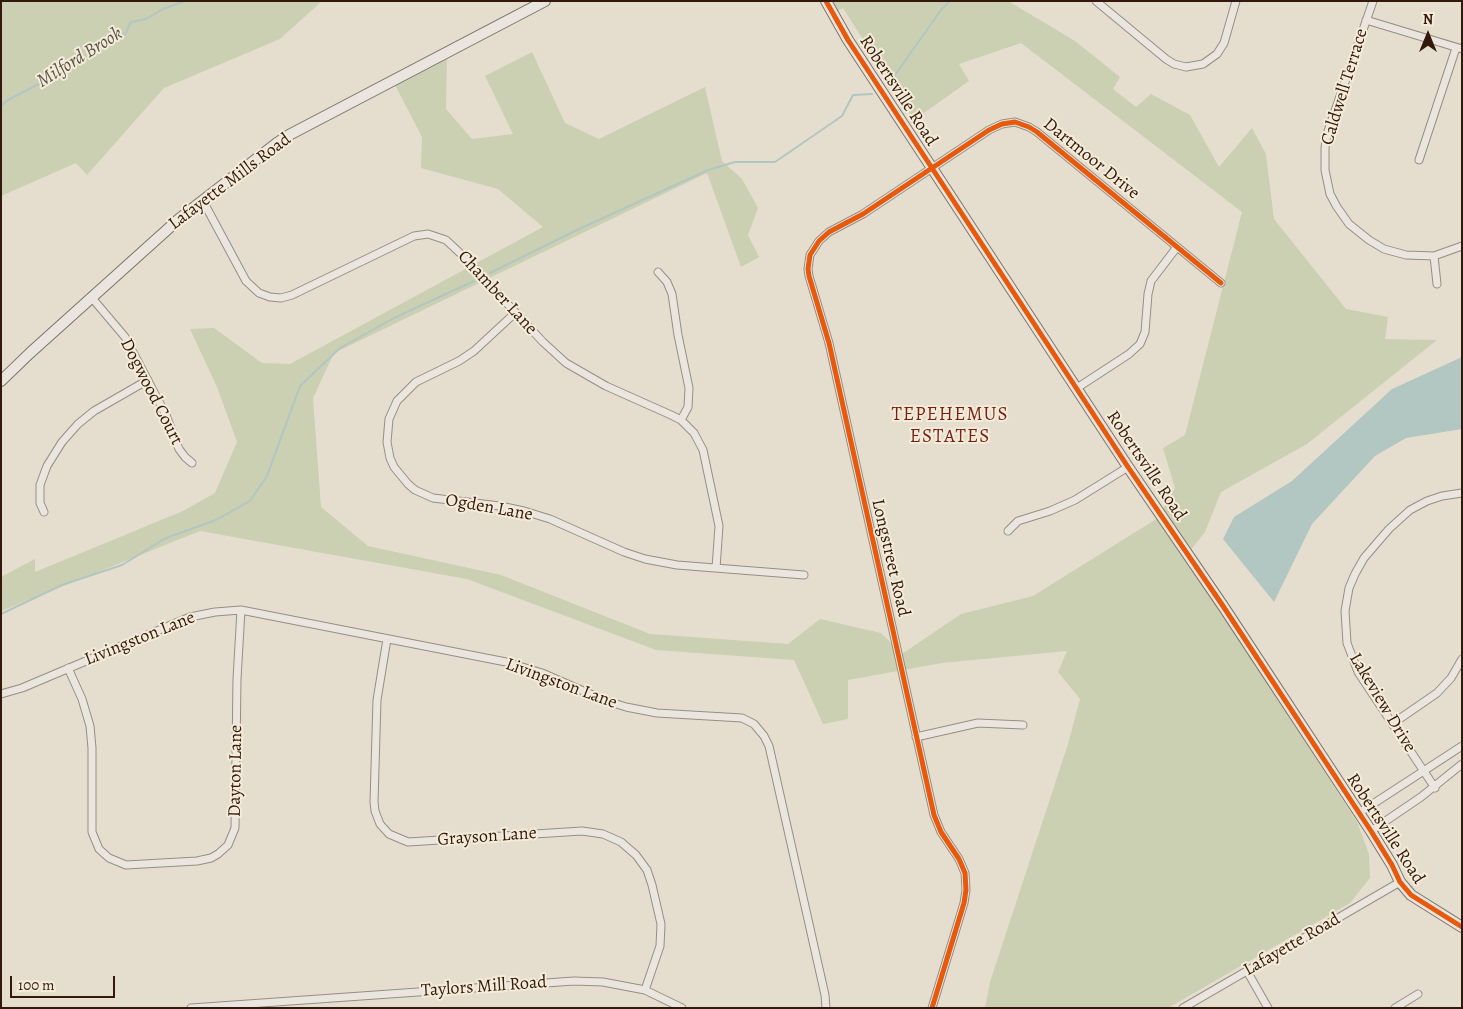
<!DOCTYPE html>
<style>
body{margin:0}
#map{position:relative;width:1463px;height:1009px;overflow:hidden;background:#e5dece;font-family:Alegreya,serif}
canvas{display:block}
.frame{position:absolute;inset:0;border:2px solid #33190b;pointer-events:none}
.north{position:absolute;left:1403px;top:10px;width:50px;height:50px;-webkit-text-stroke:4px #f4ecd9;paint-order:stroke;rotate:0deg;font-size:14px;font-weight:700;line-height:20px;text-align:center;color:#33190b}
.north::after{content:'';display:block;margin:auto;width:18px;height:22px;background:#33190b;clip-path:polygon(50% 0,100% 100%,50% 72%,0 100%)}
.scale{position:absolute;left:10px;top:976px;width:105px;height:22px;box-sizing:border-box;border:2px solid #33190b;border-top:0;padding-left:6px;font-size:15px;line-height:18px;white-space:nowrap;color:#33190b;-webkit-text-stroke:4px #f4ecd9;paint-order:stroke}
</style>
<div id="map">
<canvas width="1463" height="1009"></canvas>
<div class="frame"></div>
<div class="north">N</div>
<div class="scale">100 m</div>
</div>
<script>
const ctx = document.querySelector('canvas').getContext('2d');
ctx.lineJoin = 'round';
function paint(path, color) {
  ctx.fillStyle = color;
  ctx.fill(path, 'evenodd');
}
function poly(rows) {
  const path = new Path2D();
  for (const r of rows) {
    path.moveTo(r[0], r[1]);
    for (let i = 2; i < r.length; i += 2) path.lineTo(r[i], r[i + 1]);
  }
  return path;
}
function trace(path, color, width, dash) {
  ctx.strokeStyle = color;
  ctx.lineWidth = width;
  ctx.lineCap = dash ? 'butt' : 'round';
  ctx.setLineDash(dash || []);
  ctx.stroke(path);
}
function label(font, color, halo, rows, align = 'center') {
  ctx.font = font + ' Alegreya,serif';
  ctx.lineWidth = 4;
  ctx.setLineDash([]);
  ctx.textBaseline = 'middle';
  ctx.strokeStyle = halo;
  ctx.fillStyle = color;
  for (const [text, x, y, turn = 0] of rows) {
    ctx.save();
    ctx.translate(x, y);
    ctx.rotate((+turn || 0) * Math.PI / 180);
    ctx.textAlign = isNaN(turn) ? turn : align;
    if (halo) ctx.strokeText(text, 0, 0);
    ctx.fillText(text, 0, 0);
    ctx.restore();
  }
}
const green = poly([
 [1,1,322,1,280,39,164,88,87,175,76,163,1,196],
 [826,1,1008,1,1075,41,1120,77,1113,89,1136,107,1151,94,1190,115,1219,167,1252,128,1266,154,1274,219,1346,309,1388,317,1385,339,1437,340,1307,444,1221,492,1205,532,1185,557,1357,822,1369,854,1370,878,1350,903,1168,1008,985,1008,990,982,1068,744,1080,699,1058,672,1067,651,942,663,848,680,848,719,823,724,794,660,656,650,467,579,200,531,1,611,1,577,35,559,35,572,183,511,215,493,237,442,217,387,190,329,214,328,262,363,290,364,543,227,498,189,421,168,422,137,392,79,447,53,446,109,472,139,513,134,485,76,532,52,565,123,599,139,705,87,722,161,742,179,758,208,748,235,759,257,741,267,707,173,334,353,313,398,321,507,368,546,501,575,650,634,788,644,820,619,881,633,902,654,961,614,1033,596,1158,518,1175,488,1163,448,1185,435,1242,212,1021,43,959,64,969,81,914,120,843,8,834,13]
]);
const water = poly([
 [1462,357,1462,429,1406,438,1375,456,1312,524,1274,602,1223,539,1234,517,1292,481,1392,389]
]);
const stream = poly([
 [888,82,895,75,941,10,950,1],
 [1,106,8,100,77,64,125,34,131,22,146,19,163,9,185,1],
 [490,273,577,230,708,170,735,162,775,162,842,116,853,95,872,94],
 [1,614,62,585,122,565,166,538,216,520,250,501,267,476,300,386,340,348,394,318,474,281]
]);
const street = poly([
 [1096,1,1166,59,1174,64,1186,67,1203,64,1217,54,1224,43,1236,1],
 [1373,1,1327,134,1325,148,1325,170,1330,194,1337,207,1349,224,1369,240,1384,249,1406,255,1434,256,1462,246],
 [1366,20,1462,49],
 [1419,160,1456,48],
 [203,201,246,281,259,293,270,297,281,298,292,295,414,236,428,234,446,240,461,254,543,342,566,363,606,386,671,415,681,420,694,433,703,450,719,526,716,568],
 [1434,256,1437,284],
 [658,272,667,282,672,294,678,335,689,388,688,407,681,420],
 [92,298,125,337,166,415,179,449,185,457,192,463],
 [515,313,474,351,459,361,416,382,397,401,389,419,387,442,390,458,394,467,408,484,415,490,433,498,500,506,524,511,550,519,624,552,645,559,677,565,804,575],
 [1077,388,1129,354,1140,344,1145,332,1148,294,1151,281,1177,247],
 [44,512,40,503,40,485,47,466,62,442,78,424,94,411,148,380],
 [1008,531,1018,521,1050,511,1075,500,1128,467],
 [387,639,377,700,374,802,375,811,380,824,389,834,408,842,582,831,603,834,621,842,636,855,647,870,652,885,661,924,660,946,645,990],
 [68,668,82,699,90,726,92,748,92,832,99,849,109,858,126,865,197,861,211,858,218,854,228,845,235,828,237,679,241,610],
 [1,694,22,688,190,617,215,612,241,610,506,662,542,673,604,700,626,707,657,713,742,718,754,724,764,736,769,746,825,995,826,1008],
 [1392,724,1437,693,1451,678,1462,659],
 [916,737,978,723,1023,725],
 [1435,788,1358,672,1347,643,1345,611,1349,588,1355,574,1364,558,1389,529,1410,510,1427,501,1442,496,1462,493],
 [1359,813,1462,746],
 [1371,831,1421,797,1462,764],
 [1247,971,1268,1008],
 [191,1008,574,981,603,982,645,990,682,1008],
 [932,1008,964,903,966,890,965,873,959,859,941,832,934,815,829,343,809,276,808,269,810,255,819,241,829,232,863,214,989,130,1002,124,1015,122,1029,127,1037,132,1221,283],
 [1183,1008,1400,882],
 [1395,1008,1418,994]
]);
const secondary = poly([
 [826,1,848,40,1128,467,1223,606,1371,831,1392,865,1400,882,1411,895,1462,927],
 [1,381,30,353,179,219,277,143,289,135,545,1]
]);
const cycleway = poly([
 [826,1,848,40,1128,467,1223,606,1371,831,1392,865,1400,882,1411,895,1462,927],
 [932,1008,964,903,966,890,965,873,959,859,941,832,934,815,829,343,809,276,808,269,810,255,819,241,829,232,863,214,989,130,1002,124,1015,122,1029,127,1037,132,1221,283]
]);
const streetNames = [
 ["Caldwell Terrace",1345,87,-73],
 ["Robertsville Road",898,91,57],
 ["Dartmoor Drive",1091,159,39],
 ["Lafayette Mills Road",230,182,-37],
 ["Chamber Lane",497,293,47],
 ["Dogwood Court",151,392,63],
 ["Robertsville Road",1146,466,56],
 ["Ogden Lane",489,508,10],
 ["Longstreet Road",890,558,77],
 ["Livingston Lane",140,639,-22],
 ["Livingston Lane",561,684,20],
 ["Lakeview Drive",1382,703,59],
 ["Dayton Lane",236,771,-89],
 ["Robertsville Road",1385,829,57],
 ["Grayson Lane",487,837,-4],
 ["Lafayette Road",1292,945,-30],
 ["Taylors Mill Road",484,987,-4]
];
const waterNames = [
 ["Milford Brook",80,58,-32]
];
const neighbourhoodNames = [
 ["TEPEHEMUS",950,415],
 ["ESTATES",950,437]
];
paint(green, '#cad0b1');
paint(water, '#b2c6c2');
trace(stream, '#b2c6c2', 2);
trace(street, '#968e84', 9);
trace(secondary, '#7c746a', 12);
trace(street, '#eae6df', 7);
trace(secondary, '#eae6df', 10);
trace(cycleway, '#e8590c', 5);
label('18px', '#33190b', '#f4ecd9', streetNames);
label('italic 19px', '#585249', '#f4ecd9', waterNames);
ctx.letterSpacing = '1px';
label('19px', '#7a1f14', '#f4ecd9', neighbourhoodNames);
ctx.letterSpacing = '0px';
</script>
